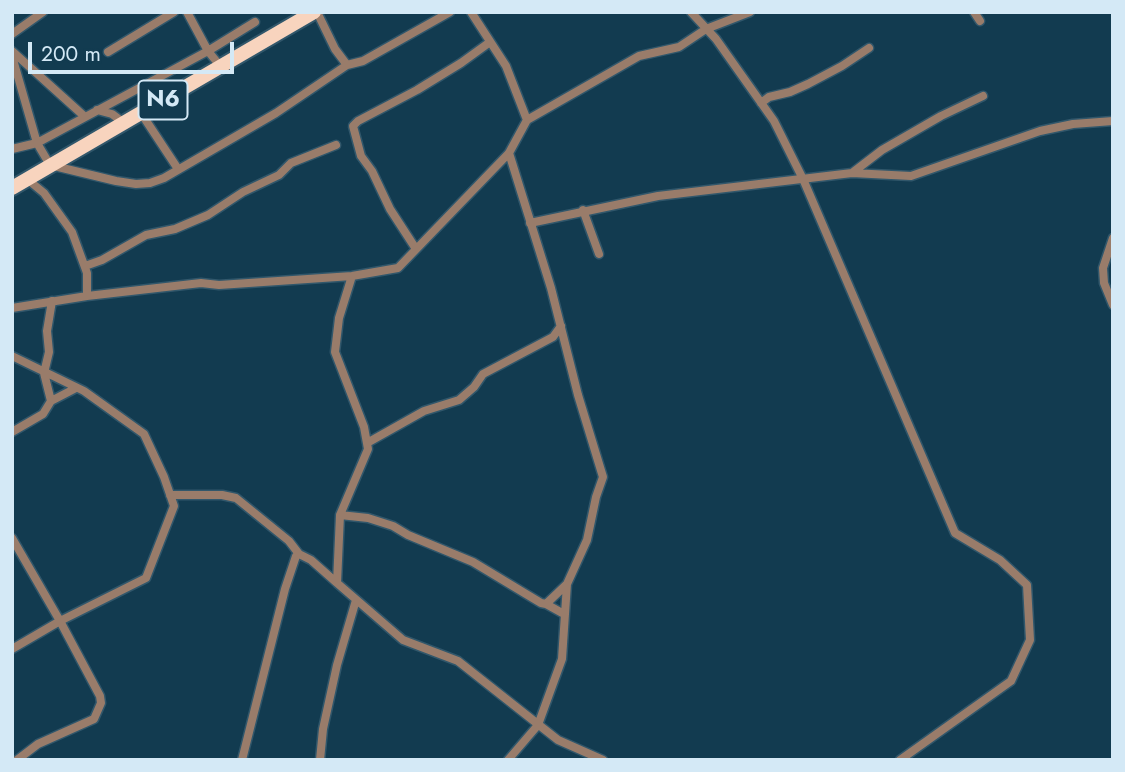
<!DOCTYPE html>
<style>
body{margin:0}
#map{position:relative;width:1125px;height:772px;overflow:hidden;background:#123b50;font-family:Jost,sans-serif}
canvas{display:block}
.frame{position:absolute;inset:0;border:14px solid #d4e9f6;pointer-events:none}
.scale{position:absolute;left:28px;top:42px;width:206px;height:32px;box-sizing:border-box;border:4px solid #d4e9f6;border-top:0;padding-left:9px;font-size:21px;line-height:24px;white-space:nowrap;color:#d4e9f6;-webkit-text-stroke:5px #123b50;paint-order:stroke}
</style>
<div id="map">
<canvas width="1125" height="772"></canvas>
<div class="frame"></div>
<div class="scale">200 m</div>
</div>
<script>
const ctx = document.querySelector('canvas').getContext('2d');
ctx.lineJoin = 'round';
function poly(rows) {
  const path = new Path2D();
  for (const r of rows) {
    path.moveTo(r[0], r[1]);
    for (let i = 2; i < r.length; i += 2) path.lineTo(r[i], r[i + 1]);
  }
  return path;
}
function trace(path, color, width, dash) {
  ctx.strokeStyle = color;
  ctx.lineWidth = width;
  ctx.lineCap = dash ? 'butt' : 'round';
  ctx.setLineDash(dash || []);
  ctx.stroke(path);
}
function label(font, color, halo, rows, align = 'center') {
  ctx.font = font + ' Jost,sans-serif';
  ctx.lineWidth = 6;
  ctx.setLineDash([]);
  ctx.textBaseline = 'middle';
  ctx.strokeStyle = halo;
  ctx.fillStyle = color;
  for (const [text, x, y, turn = 0] of rows) {
    ctx.save();
    ctx.translate(x, y);
    ctx.rotate((+turn || 0) * Math.PI / 180);
    ctx.textAlign = isNaN(turn) ? turn : align;
    if (halo) ctx.strokeText(text, 0, 0);
    ctx.fillText(text, 0, 0);
    ctx.restore();
  }
}
const minor = poly([
 [187,12,208,51,221,67],
 [317,12,335,49,347,65,363,61,450,12],
 [691,12,716,39,774,121,803,179,955,533,1000,560,1027,585,1030,640,1011,681,900,760],
 [974,12,980,21],
 [12,34,43,12],
 [12,51,84,116],
 [108,52,174,12],
 [12,56,37,143,50,165,116,181,136,184,150,183,164,178,276,113,347,65],
 [761,103,769,97,790,92,808,84,842,66,869,48],
 [97,110,112,114,124,123],
 [141,113,178,169],
 [527,120,639,56,679,47,706,29,750,12],
 [12,149,37,143,208,51,255,22],
 [852,173,882,150,941,116,983,96],
 [27,179,44,193,72,232,87,273,87,296],
 [583,210,599,254],
 [530,223,658,196,852,173,911,176,1040,131,1073,124,1113,121],
 [1113,238,1103,268,1104,283,1113,305],
 [416,249,390,209,372,171,361,156,353,126,358,121,417,90,461,63,490,42],
 [85,266,102,260,146,235,175,229,208,215,243,192,279,175,291,163,336,145],
 [352,276,339,318,335,352,364,427,368,449,340,515,337,583,403,640,458,661,558,740,603,760],
 [12,308,87,296,201,283,219,285,352,276,398,268,509,153,527,120,506,66,471,12],
 [12,356,84,391,144,434,164,477,174,506,146,578,60,621,12,649],
 [51,401,76,388],
 [12,432,43,414,51,401,44,373,49,352,47,331,52,301],
 [367,443,424,411,459,400,474,387,483,374,553,337,561,326],
 [170,495,222,495,236,498,289,541,299,554],
 [340,515,368,518,393,526,408,535,473,562,541,603,546,604,566,585],
 [12,538,60,621,100,696,101,703,94,719,38,744,17,760],
 [546,604,564,614],
 [242,760,285,589,296,556,299,554,311,560,337,583],
 [320,760,323,729,337,665,356,600],
 [508,760,538,725,562,659,567,584,587,540,596,497,603,477,578,395,551,288,509,153]
]);
const trunk = poly([
 [12,188,314,12]
]);
const shields = [
 [163,100,49]
];
const shieldNames = [
 ["N6",163,100]
];
trace(minor, '#31576b', 11);
trace(trunk, '#31576b', 18);
trace(minor, '#997c6a', 8);
trace(trunk, '#f8d4be', 14);
for (const [x, y, w] of shields) {
  const box = new Path2D();
  box.roundRect(x - w / 2, y - 19.5, w, 39, 5);
  ctx.fillStyle = '#123b50';
  ctx.fill(box);
  trace(box, '#d4e9f6', 2);
}
label('bold 23px', '#d4e9f6', null, shieldNames);
</script>
